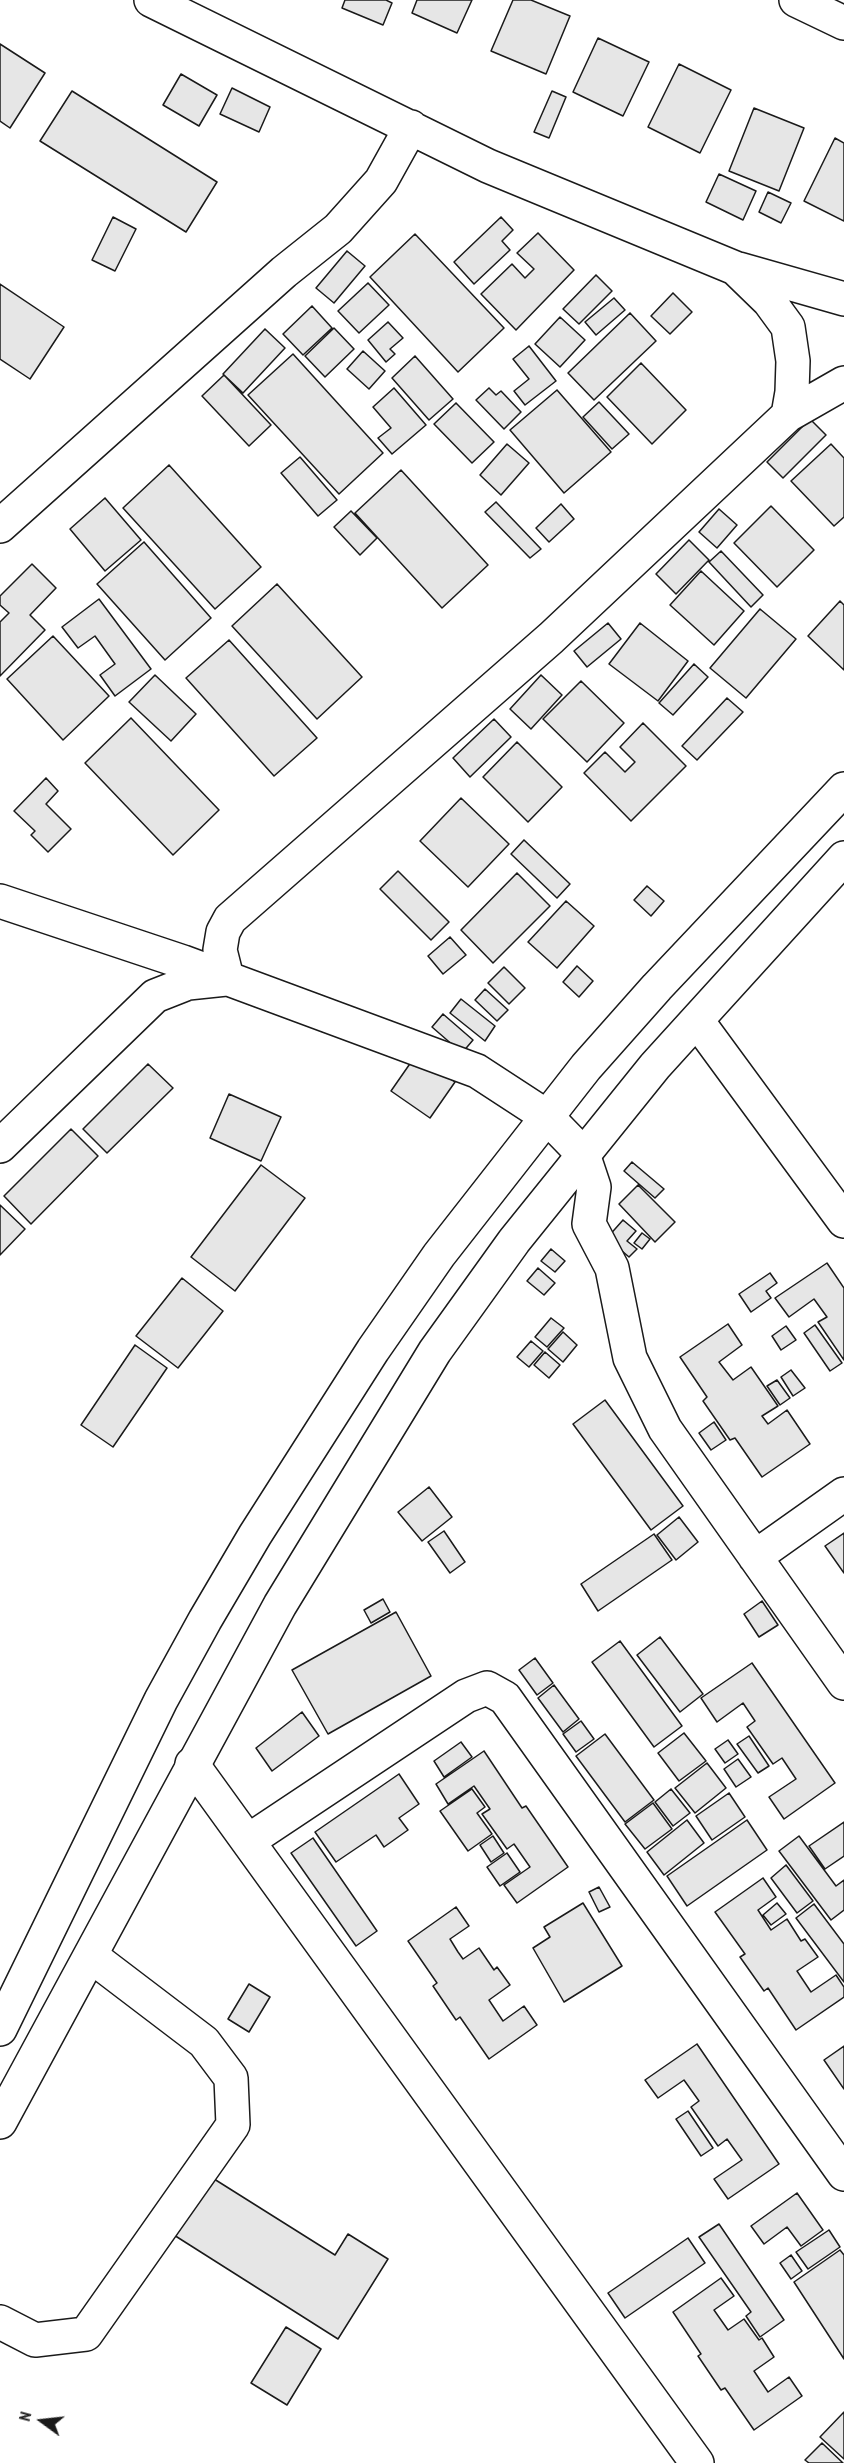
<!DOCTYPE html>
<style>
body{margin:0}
#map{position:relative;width:844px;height:2463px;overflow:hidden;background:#fff;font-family:"PT Sans Narrow",sans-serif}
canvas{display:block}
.north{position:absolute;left:12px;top:2391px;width:60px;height:60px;-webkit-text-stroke:4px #fff;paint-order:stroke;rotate:285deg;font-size:16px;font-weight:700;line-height:24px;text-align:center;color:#1a1a1a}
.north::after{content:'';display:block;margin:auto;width:21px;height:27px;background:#1a1a1a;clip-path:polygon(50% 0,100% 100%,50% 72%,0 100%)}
</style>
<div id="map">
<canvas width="844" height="2463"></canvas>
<div class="north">N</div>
</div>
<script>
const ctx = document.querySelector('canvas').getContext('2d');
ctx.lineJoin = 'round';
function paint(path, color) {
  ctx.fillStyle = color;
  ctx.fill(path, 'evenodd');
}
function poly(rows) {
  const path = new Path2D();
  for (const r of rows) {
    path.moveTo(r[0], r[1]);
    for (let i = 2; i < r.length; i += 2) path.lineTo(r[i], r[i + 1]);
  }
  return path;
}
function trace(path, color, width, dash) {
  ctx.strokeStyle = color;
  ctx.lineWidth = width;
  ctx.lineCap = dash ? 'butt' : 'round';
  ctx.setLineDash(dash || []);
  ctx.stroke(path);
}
const building = poly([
 [345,0,386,0,392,3,383,25,342,8,345,0],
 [417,0,472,0,457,33,412,13,417,0],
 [513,0,531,0,570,16,546,74,491,51,513,0],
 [598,38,649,62,623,116,573,92,598,38],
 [0,44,45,73,10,128,0,121,0,44],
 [679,64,731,90,700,153,648,127,679,64],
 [181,74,217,95,199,126,163,105,181,74],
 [232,88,270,107,259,132,220,114,232,88],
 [72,91,217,182,186,232,40,141,72,91],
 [552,91,566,97,549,138,534,132,552,91],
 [754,108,804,128,779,191,729,171,754,108],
 [835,138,844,143,844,221,804,201,835,138],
 [719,174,756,191,743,220,706,202,719,174],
 [768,192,791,203,781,223,759,212,768,192],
 [113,217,136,229,115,271,92,260,113,217],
 [501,217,513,230,502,241,510,250,474,284,454,262,501,217],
 [538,233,574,270,516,330,481,294,512,264,525,278,534,269,517,253,538,233],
 [415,234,504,328,458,372,370,277,415,234],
 [347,251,365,266,334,303,316,288,347,251],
 [596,275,612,291,579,324,563,309,596,275],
 [368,283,389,305,359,333,338,311,368,283],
 [0,284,64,327,30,379,0,359,0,284],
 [673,293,692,312,670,334,651,316,673,293],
 [614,298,625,310,596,335,585,322,614,298],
 [312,306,332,328,303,355,283,334,312,306],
 [630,313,656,341,594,400,568,373,630,313],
 [560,317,585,340,560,367,535,344,560,317],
 [388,322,403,338,390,349,395,354,386,362,368,340,388,322],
 [334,328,354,349,325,377,305,356,334,328],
 [265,329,285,348,243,393,223,374,265,329],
 [529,346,556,381,525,405,514,391,529,379,513,359,529,346],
 [363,351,385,371,369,389,347,369,363,351],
 [293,354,383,453,339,494,248,395,293,354],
 [415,356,453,399,429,420,392,378,415,356],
 [641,363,686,410,652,444,607,397,641,363],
 [224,375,271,425,249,446,202,396,224,375],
 [394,388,426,425,392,454,378,438,391,428,373,407,394,388],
 [489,388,496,395,501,391,521,412,504,429,476,400,489,388],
 [557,390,611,452,564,493,510,430,557,390],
 [599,402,629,434,612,449,583,417,599,402],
 [456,403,494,442,472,463,434,424,456,403],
 [810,419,826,435,783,478,767,462,810,419],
 [507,444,529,463,501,495,480,475,507,444],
 [831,444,844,458,844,517,834,526,791,481,831,444],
 [300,457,337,500,318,516,281,473,300,457],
 [169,465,261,567,215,609,123,508,169,465],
 [401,470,488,565,442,608,355,513,401,470],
 [105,498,141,540,105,571,70,529,105,498],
 [496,502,541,549,530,558,485,512,496,502],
 [561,504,574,519,549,542,536,528,561,504],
 [771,506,814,550,777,587,734,543,771,506],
 [719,509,737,525,717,548,699,532,719,509],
 [351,511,377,538,360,555,334,527,351,511],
 [689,540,709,560,676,594,656,574,689,540],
 [144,542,211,618,165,660,97,584,144,542],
 [721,551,763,595,751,607,709,562,721,551],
 [32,564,56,588,30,615,45,630,0,676,0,622,9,613,0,605,0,596,32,564],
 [701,571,744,611,714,645,670,605,701,571],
 [277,584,362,677,317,719,232,626,277,584],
 [99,599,151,669,115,696,100,675,115,664,95,636,78,648,62,627,99,599],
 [840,601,844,605,844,670,808,636,840,601],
 [760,609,796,639,746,698,710,668,760,609],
 [608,623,621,639,587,667,574,651,608,623],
 [640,623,688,661,658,701,609,664,640,623],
 [53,636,109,696,63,740,7,679,53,636],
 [229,640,317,738,274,776,186,678,229,640],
 [694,664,708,677,673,715,659,703,694,664],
 [155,675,196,714,171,741,129,702,155,675],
 [541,675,562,695,531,729,510,709,541,675],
 [581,681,624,723,587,762,543,719,581,681],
 [727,698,743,712,697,760,682,746,727,698],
 [131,718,219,810,173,855,85,763,131,718],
 [494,719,511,737,470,777,453,758,494,719],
 [643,723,686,766,631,821,584,773,605,752,625,772,635,762,620,747,643,723],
 [517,742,562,787,528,822,483,777,517,742],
 [46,778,58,791,46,804,71,829,48,852,31,835,35,831,14,811,46,778],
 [461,798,509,844,468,887,420,841,461,798],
 [524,840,570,884,557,898,511,854,524,840],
 [398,871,449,922,431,940,380,889,398,871],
 [517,873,550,906,493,963,461,930,517,873],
 [647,886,664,901,651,916,634,900,647,886],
 [566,901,594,926,557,968,528,942,566,901],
 [450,937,466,955,443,974,428,956,450,937],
 [577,966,593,981,579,997,563,982,577,966],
 [504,967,525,988,509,1004,488,983,504,967],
 [485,989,508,1010,497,1021,475,1000,485,989],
 [461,999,495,1026,485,1041,450,1013,461,999],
 [443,1014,473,1040,462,1053,432,1027,443,1014],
 [416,1055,455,1082,430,1118,391,1091,416,1055],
 [148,1064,173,1088,107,1153,83,1129,148,1064],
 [229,1094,281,1117,261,1161,210,1138,229,1094],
 [71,1129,98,1156,31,1224,4,1196,71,1129],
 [632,1162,664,1189,655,1198,624,1171,632,1162],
 [261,1165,305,1198,235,1291,191,1257,261,1165],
 [638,1185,675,1222,655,1242,619,1204,638,1185],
 [0,1205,25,1229,0,1255,0,1205],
 [623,1220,636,1231,627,1241,637,1249,629,1257,607,1238,623,1220],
 [642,1233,650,1239,642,1249,634,1243,642,1233],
 [551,1249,565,1261,555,1272,541,1261,551,1249],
 [827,1263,844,1288,844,1360,818,1322,827,1317,814,1299,789,1317,775,1298,827,1263],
 [538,1268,555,1283,544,1295,527,1281,538,1268],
 [770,1273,777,1283,766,1291,771,1298,751,1312,739,1294,770,1273],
 [182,1278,223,1311,178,1368,136,1336,182,1278],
 [551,1318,564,1328,547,1347,535,1337,551,1318],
 [728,1324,742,1345,719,1362,733,1380,751,1367,778,1406,762,1416,768,1424,787,1410,810,1444,762,1477,735,1438,730,1440,703,1401,707,1397,680,1357,728,1324],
 [815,1325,842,1363,830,1371,804,1333,815,1325],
 [786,1326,796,1340,781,1350,772,1336,786,1326],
 [563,1332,577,1345,563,1362,548,1349,563,1332],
 [531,1341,543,1351,529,1367,517,1357,531,1341],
 [135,1345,167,1368,113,1447,81,1425,135,1345],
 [545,1352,560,1365,549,1378,534,1365,545,1352],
 [791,1370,805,1388,793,1396,781,1377,791,1370],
 [777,1380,790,1398,780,1405,767,1386,777,1380],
 [605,1400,683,1506,651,1530,573,1424,605,1400],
 [714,1422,726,1440,711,1450,699,1433,714,1422],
 [429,1487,452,1517,422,1541,398,1512,429,1487],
 [679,1517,698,1542,676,1560,657,1535,679,1517],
 [444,1531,465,1562,450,1573,428,1542,444,1531],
 [844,1533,844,1573,825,1546,844,1533],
 [654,1534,672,1560,598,1611,581,1584,654,1534],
 [383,1599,390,1612,371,1623,364,1610,383,1599],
 [762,1601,778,1625,759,1637,744,1614,762,1601],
 [396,1612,431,1676,328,1734,292,1670,396,1612],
 [660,1637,703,1694,680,1712,637,1655,660,1637],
 [620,1641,682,1726,654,1747,592,1662,620,1641],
 [535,1658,553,1683,537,1695,519,1670,535,1658],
 [752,1663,835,1783,784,1819,769,1797,796,1779,782,1758,773,1764,747,1727,755,1721,743,1703,717,1722,701,1698,752,1663],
 [554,1685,579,1719,563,1732,538,1698,554,1685],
 [302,1712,319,1736,272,1771,256,1748,302,1712],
 [581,1721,594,1739,576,1752,563,1734,581,1721],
 [684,1733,706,1761,679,1781,658,1753,684,1733],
 [605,1734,654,1800,625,1822,576,1756,605,1734],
 [749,1736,769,1766,758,1773,737,1744,749,1736],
 [728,1740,738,1754,725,1763,715,1749,728,1740],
 [461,1742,472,1757,444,1777,434,1761,461,1742],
 [484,1751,522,1808,526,1806,568,1867,517,1903,504,1885,530,1867,514,1844,507,1849,482,1814,490,1809,474,1786,448,1804,436,1784,484,1751],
 [738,1759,751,1777,736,1787,724,1769,738,1759],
 [707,1763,726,1788,695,1813,675,1788,707,1763],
 [399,1774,419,1804,399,1818,408,1830,384,1847,376,1835,336,1862,315,1832,399,1774],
 [472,1789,485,1807,477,1813,492,1834,468,1851,440,1811,472,1789],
 [671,1789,690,1813,673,1826,655,1802,671,1789],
 [729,1793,745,1817,712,1840,696,1816,729,1793],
 [653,1803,672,1829,645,1849,625,1824,653,1803],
 [687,1820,704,1843,664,1875,647,1852,687,1820],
 [747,1820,767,1850,687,1906,667,1876,747,1820],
 [844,1822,844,1856,825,1869,809,1846,844,1822],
 [493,1836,504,1853,491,1862,480,1845,493,1836],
 [799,1836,836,1886,844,1880,844,1910,831,1920,779,1851,799,1836],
 [313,1838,377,1931,356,1946,291,1853,313,1838],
 [507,1853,520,1872,500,1886,487,1867,507,1853],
 [786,1865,813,1901,797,1913,771,1878,786,1865],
 [763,1878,776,1897,758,1910,771,1930,787,1919,801,1941,805,1939,818,1957,797,1971,811,1992,836,1975,844,1987,844,1997,796,2030,768,1988,764,1991,740,1957,745,1954,715,1912,763,1878],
 [599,1887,610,1907,599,1912,589,1892,599,1887],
 [583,1903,622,1966,564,2002,533,1948,550,1937,544,1927,583,1903],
 [777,1903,786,1914,771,1925,763,1915,777,1903],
 [814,1904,844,1944,844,1982,796,1918,814,1904],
 [456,1907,469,1926,450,1939,458,1952,463,1959,479,1948,494,1970,497,1967,510,1985,489,2000,503,2021,524,2006,537,2025,489,2059,460,2017,456,2020,433,1986,437,1983,408,1941,456,1907],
 [249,1984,270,1997,249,2032,228,2019,249,1984],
 [697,2044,779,2164,728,2199,714,2179,742,2160,727,2139,718,2146,691,2107,699,2101,684,2080,658,2098,645,2080,697,2044],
 [844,2046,844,2089,824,2060,844,2046],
 [688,2111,713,2148,701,2156,676,2119,688,2111],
 [203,2172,335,2255,348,2234,388,2259,338,2339,166,2230,203,2172],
 [797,2193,823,2230,801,2246,787,2227,764,2244,751,2226,797,2193],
 [719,2224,784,2320,760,2337,746,2316,751,2312,699,2237,719,2224],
 [829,2230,840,2247,808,2269,796,2252,829,2230],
 [688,2238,705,2263,625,2318,608,2293,688,2238],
 [840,2250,844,2255,844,2359,794,2282,840,2250],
 [791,2255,802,2271,791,2279,780,2263,791,2255],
 [721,2278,734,2296,714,2310,728,2330,744,2319,759,2340,762,2338,774,2357,754,2371,768,2392,789,2377,802,2396,754,2430,725,2388,721,2390,698,2356,701,2354,673,2312,721,2278],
 [286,2327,321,2349,287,2405,251,2383,286,2327],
 [844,2412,844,2459,820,2437,844,2412],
 [822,2443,843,2463,809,2463,805,2460,822,2443]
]);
const minor = poly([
 [151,0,488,166,735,268,769,301,788,327,793,361,792,392,788,415],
 [796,0,844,23],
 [739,269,844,299],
 [0,526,284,272,338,229,381,181,411,127],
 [0,901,183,962,477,1071,546,1116,583,1154,594,1187,589,1224,612,1268,630,1358,665,1429,844,1683],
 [227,978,220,950,223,932,230,919,551,638,788,415,844,383],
 [698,1022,844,1221],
 [0,1146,155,996,188,983,226,979],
 [755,1557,844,1494],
 [192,1764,697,2463],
 [248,1841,466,1696,487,1688,505,1698,844,2174],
 [0,2322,35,2340,86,2334,233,2125,231,2078,204,2042,91,1956]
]);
const highway = poly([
 [0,2029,161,1700,205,1620,255,1535,373,1350,439,1255,586,1067,657,987,844,789],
 [0,2122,280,1605,435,1351,514,1241,655,1066,844,858]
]);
paint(building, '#e6e6e6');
trace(building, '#1a1a1a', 1.5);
trace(minor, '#1a1a1a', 36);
trace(highway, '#1a1a1a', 36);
trace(minor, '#fff', 33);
trace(highway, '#fff', 33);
</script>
